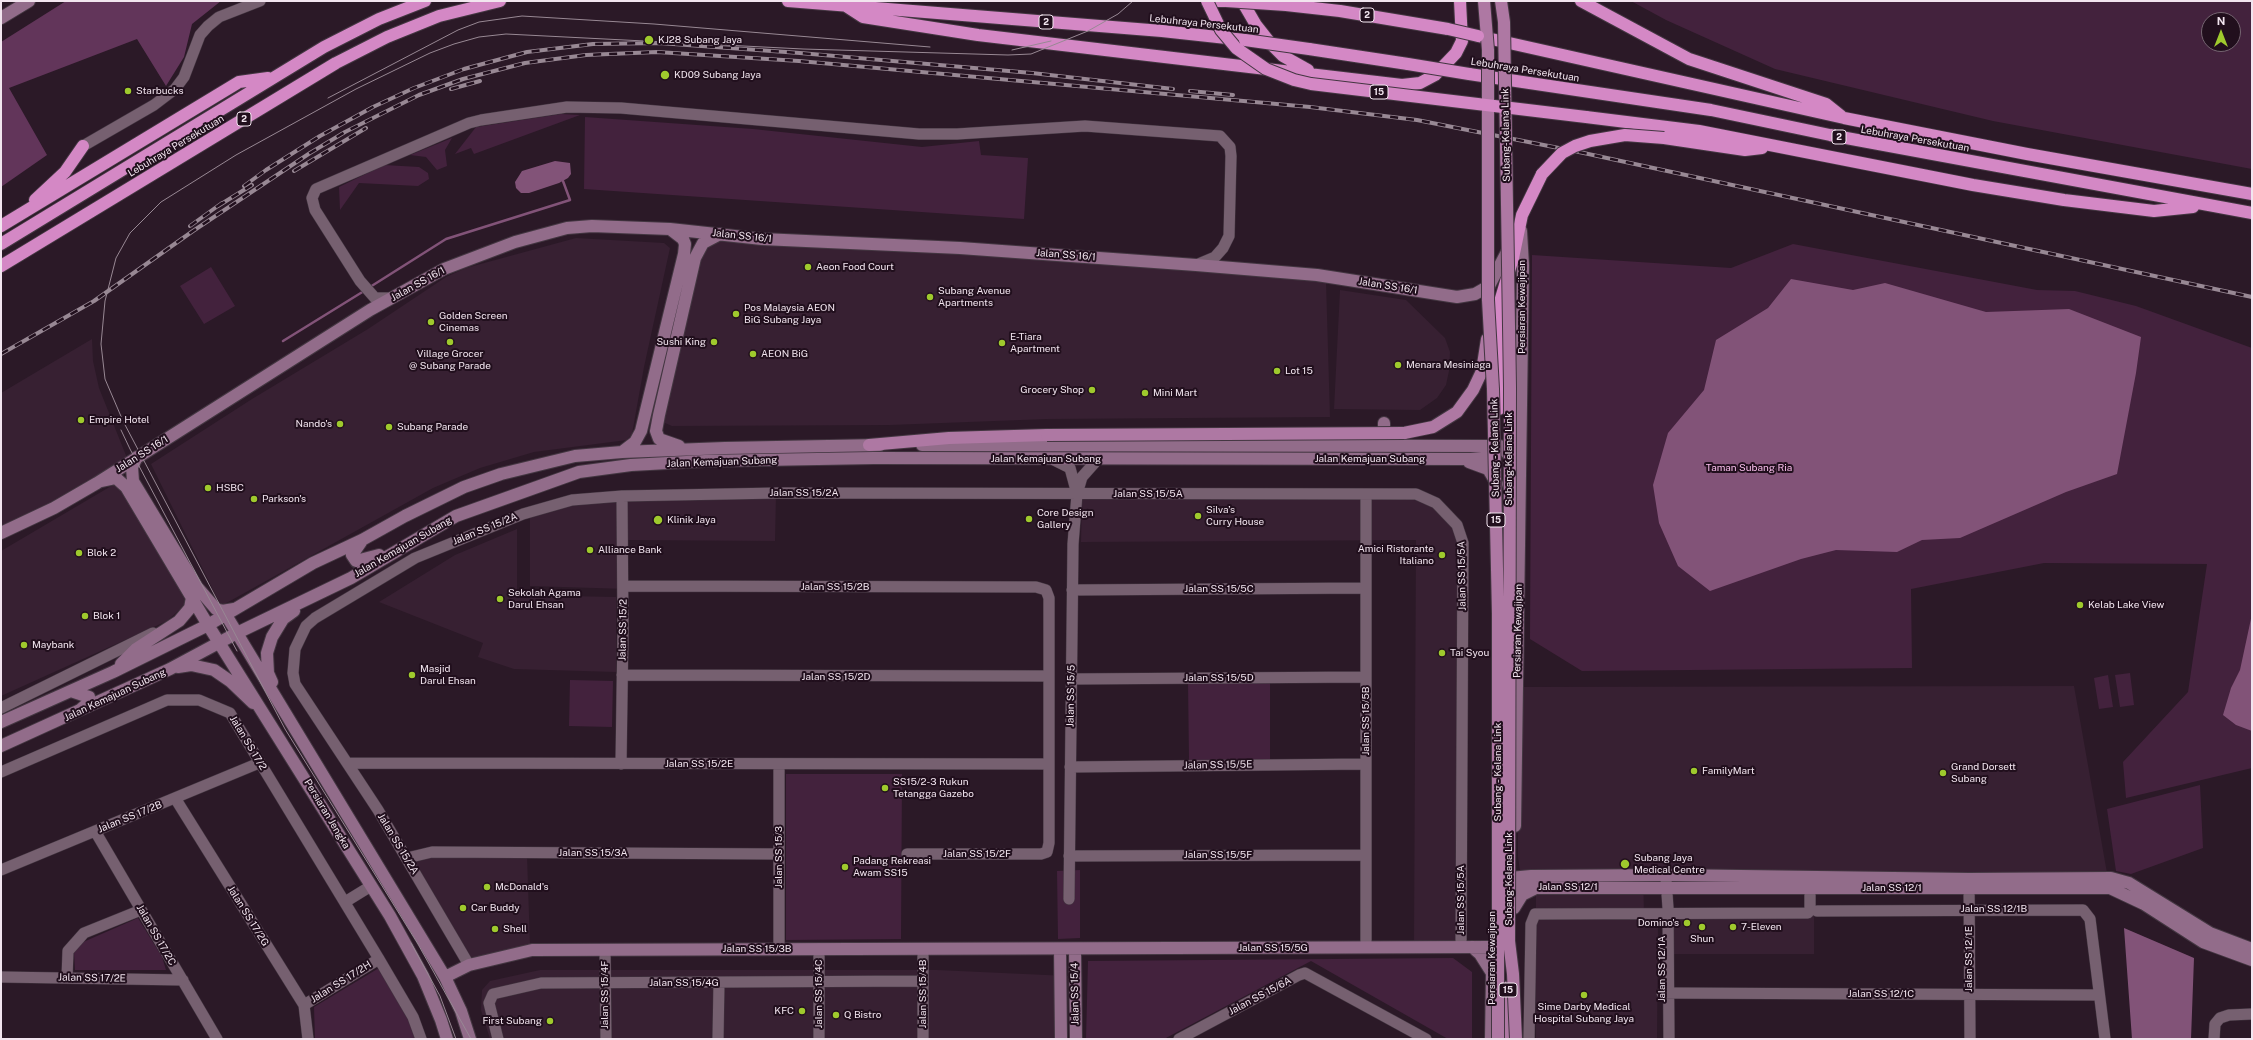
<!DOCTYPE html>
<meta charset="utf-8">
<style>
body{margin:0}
#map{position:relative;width:2253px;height:1040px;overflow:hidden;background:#2b1927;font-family:"Public Sans",sans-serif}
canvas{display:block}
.frame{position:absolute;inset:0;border:2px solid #f2e5ef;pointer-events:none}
.north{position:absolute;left:2201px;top:12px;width:40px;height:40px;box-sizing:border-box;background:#210f1d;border:1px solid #756571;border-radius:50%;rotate:0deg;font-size:11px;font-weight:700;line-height:16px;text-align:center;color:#f2e5ef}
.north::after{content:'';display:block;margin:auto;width:14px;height:18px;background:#9fca2d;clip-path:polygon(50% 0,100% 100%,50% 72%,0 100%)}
</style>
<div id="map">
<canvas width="2253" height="1040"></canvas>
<div class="frame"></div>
<div class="north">N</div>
</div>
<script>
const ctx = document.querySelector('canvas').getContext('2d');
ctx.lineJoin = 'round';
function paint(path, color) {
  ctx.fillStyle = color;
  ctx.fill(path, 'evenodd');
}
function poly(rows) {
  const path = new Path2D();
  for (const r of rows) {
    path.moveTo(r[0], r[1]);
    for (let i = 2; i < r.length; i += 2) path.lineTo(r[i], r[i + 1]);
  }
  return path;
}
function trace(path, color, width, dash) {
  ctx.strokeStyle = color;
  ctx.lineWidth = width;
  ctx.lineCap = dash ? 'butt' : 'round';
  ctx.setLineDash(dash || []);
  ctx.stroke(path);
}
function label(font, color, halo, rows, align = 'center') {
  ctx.font = font + ' "Public Sans",sans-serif';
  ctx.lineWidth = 4;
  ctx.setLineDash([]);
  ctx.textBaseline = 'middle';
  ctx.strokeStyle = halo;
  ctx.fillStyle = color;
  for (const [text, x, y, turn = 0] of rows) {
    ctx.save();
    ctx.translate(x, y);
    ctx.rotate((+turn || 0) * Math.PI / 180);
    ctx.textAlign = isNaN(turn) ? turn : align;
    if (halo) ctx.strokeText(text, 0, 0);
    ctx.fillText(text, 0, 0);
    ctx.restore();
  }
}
const built = poly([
 [576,238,664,243,670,248,644,367,632,434,627,440,534,452,480,468,433,488,221,606,151,464,252,399,368,329,446,277,466,268],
 [715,240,851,249,1009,256,1326,281,1330,417,1047,419,890,425,672,426,665,423,663,416,702,250],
 [1340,290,1406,300,1445,338,1450,352,1449,371,1446,385,1437,398,1420,410,1334,409],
 [92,339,93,361,99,388,127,458,90,481,18,521,1,527,1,393],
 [118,482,184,595,185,605,167,621,1,696,1,551],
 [776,495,775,541,627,540,627,589,530,586,530,516,574,502],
 [1082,497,1416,497,1435,506,1455,527,1460,544,1457,943,1414,943,1416,540,1081,542],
 [517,529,517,595,616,597,616,672,514,669,478,657,483,643,379,602,455,555],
 [2074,686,2107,873,1643,871,1644,915,1658,927,1657,1039,1536,1039,1536,871,1520,871,1518,857,1518,767,1522,687],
 [432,855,527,855,530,945,469,959,413,859],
 [1669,914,1814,914,1814,954,1668,954],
 [540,970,937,970,1068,976,1066,1039,490,1039,481,1010,482,990,490,981]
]);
const green = poly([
 [1631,1,2252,1,2252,169,1993,121,1775,69,1666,20],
 [2209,20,2233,20,2233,44,2209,44],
 [561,114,580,115,474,154,471,148,455,154,476,127],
 [585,117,753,129,922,147,979,141,981,155,1028,158,1024,219,584,189],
 [452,138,445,150,447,166,437,170,426,157,410,155],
 [384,165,419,167,428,173,429,179,418,186,359,183,340,210,339,187],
 [1793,244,2037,290,2075,291,2136,306,2252,348,2252,768,2126,798,2123,762,2188,692,2207,564,2044,563,1911,589,1912,668,1582,671,1530,639,1532,255,1731,268],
 [211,267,235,306,204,324,180,286],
 [2130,673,2134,705,2120,707,2115,675],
 [2108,675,2113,707,2099,709,2094,678],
 [570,680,613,681,612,727,569,726],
 [1270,680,1270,761,1189,761,1188,681],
 [786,774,902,774,901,939,786,940],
 [2200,785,2203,848,2131,874,2116,871,2107,809],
 [1080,870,1080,938,1058,939,1057,871],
 [138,918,162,957,166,970,75,970,74,953,81,943],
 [1453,958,1472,972,1472,1039,1448,1039,1311,961,1164,1039,1086,1039,1088,961],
 [379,968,408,1014,415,1039,315,1039,314,1007]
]);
const forest = poly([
 [66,1,221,1,192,24,184,57,166,86,137,39,9,88,47,155,1,187,1,42]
]);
const water = poly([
 [555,161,570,163,571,174,568,178,559,183,529,193,521,193,516,188,515,182,522,171],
 [1791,279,1853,290,1885,283,1986,312,2069,309,2141,337,2136,373,2117,474,2066,492,1960,538,1922,540,1897,552,1836,550,1801,559,1710,591,1678,566,1659,523,1653,485,1668,433,1704,390,1716,340,1768,308],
 [2252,614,2252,731,2236,725,2223,715,2231,688,2240,670],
 [2124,928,2194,958,2191,1039,2132,1039]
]);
const stream = poly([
 [370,287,446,239,570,200,563,181],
 [283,341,364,291]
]);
const street = poly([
 [83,146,154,105,175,89,184,77,200,35,208,26,219,17,260,1],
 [392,298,375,298,360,281,315,210,312,198,316,189,469,123,481,120,567,107,621,108,919,134,957,134,1085,126,1220,136,1230,147,1231,156,1229,236,1223,248,1215,257,1196,265],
 [1054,460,1070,468,1077,494],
 [623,586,1036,587,1046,590,1049,598,1049,843,1047,852,1041,854,907,854],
 [1072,590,1366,588],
 [622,675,1049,676],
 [1071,679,1366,677],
 [1,708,153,633],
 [349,763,1049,764],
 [621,764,623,629,622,496],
 [779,764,779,949],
 [1070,767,1366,764],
 [1,772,167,700,199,700,230,713,379,959,413,1017,421,1039],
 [175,798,304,1005,308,1039],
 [95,831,217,1039],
 [1069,856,1366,855],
 [407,858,432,852,779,854],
 [1,870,259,763],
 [1666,879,1668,908,1669,1039],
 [1969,880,1970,1039],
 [1069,899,1073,544,1077,494,1082,477,1098,459],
 [345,902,371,886],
 [1817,911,2083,910,2090,919,2105,1039],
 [1366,947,1366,495],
 [819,949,819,1039],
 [605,950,606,1039],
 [469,965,378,810,295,684,293,673,295,649,306,626,315,618,415,558,523,514,572,500,622,496,778,493,1416,494,1436,503,1457,525,1463,543,1461,947],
 [1,977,183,980],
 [67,978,68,951,84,933,141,910],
 [1662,993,2099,995],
 [304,1005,379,959],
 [498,1039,489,1003,493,994,541,983,923,981],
 [718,1039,719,983],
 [923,1039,923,949],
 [1179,1039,1299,975,1305,973,1426,1039],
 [1529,1039,1531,924,1535,914,1808,913,1810,910,1810,880],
 [2214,1039,2215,1024,2220,1018,2229,1015,2252,1014]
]);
const secondary = poly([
 [1,18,29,1],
 [1384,444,1384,423],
 [922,445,1500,446,1511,457,1519,476],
 [679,446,659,439,656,431,659,415,695,258,703,243,720,234],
 [622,452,635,442,641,431,684,254,685,244,683,239,670,229],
 [137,457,132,467,133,481,197,587,216,609,222,611,234,609],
 [1469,462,1488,469,1497,484],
 [102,481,116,478,126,487,208,625,390,916,423,976,441,1020,447,1039],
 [1,533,54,508,97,483,370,310,444,269,515,242,567,228,592,226,670,229,762,239,960,248,1196,265,1317,275,1457,297,1475,294,1489,286,1509,248],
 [361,542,352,555,356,561,379,555],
 [226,615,445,977,461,1011,470,1039],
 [121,664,136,649,179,621,190,608,192,597],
 [178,667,191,665,214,670,230,681,253,703],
 [272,682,268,673,267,653,272,637,283,619,294,611],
 [71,691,89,697,89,702,80,710],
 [1,722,113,672,208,625,313,563,362,540,405,516,464,487,501,474,575,456,622,452,725,448,880,445],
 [1,746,170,669,237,633,351,578,456,516,579,472,631,465,705,461,874,458,1471,459,1493,457,1499,448],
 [1515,826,1523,265,1521,231],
 [1499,879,1531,876,1666,875,1969,879,2111,878,2129,883,2210,933,2252,949],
 [1499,886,1514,888,2110,888,2144,904,2203,942,2252,960],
 [1514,908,1522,895,1534,889],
 [1472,947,1480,954,1492,973],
 [1060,949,1061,1039],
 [1075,949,1076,1039],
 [445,977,469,965,532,950,1492,947],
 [1491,1039,1492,971]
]);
const primary = poly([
 [1404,433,1433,427,1457,412,1473,390,1482,371,1487,339],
 [869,445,949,438,1047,435],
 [1508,1039,1508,987]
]);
const highway = poly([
 [788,1,1162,31,1245,40],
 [1216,1,1226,1],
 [1242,1,1256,25,1271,44,1283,56,1308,70],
 [1581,1,1689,59,1826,104,1841,116],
 [1286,5,1340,11,1448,29],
 [846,6,863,17,978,35,1402,85,1420,83,1435,75,1456,53,1462,41,1460,1],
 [1478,36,1844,118,2027,154,2252,194],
 [1309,49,1408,64],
 [1469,74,1711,110,1830,135,2252,213],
 [1586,117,1699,131,1973,185,2064,200,2154,211,2193,207],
 [1664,138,1745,150,1762,148],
 [35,200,65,172,83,146],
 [1,226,239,82,268,78],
 [1,244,324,47,379,19,425,1],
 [1,266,336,63,387,37,439,16,500,1],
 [1499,409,1499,305,1513,258,1522,215,1542,174]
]);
const tram = poly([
 [1012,50,1051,41],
 [328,98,458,30,479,22,522,16,654,24,930,47],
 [121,430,130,449,237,651],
 [411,943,440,996,456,1039],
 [471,1039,418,944,285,729,123,421,105,379,101,344,105,301,116,258,130,233,161,202,236,155,356,89,430,53,454,44,479,37,506,34,803,49,1008,55,1031,54,1088,31,1118,14,1133,1]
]);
const rail = poly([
 [451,89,480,81],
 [1190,91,1233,95],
 [294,171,366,128],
 [244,186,266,170,320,136,373,107,414,88,464,69,527,52,593,44,659,43,800,53,1032,73,1173,89],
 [218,206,252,185],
 [190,226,222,203],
 [1,354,94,301,193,231,310,153,345,132,419,95,463,79,525,63,586,55,657,52,799,61,1310,107,1417,120,1579,152,2252,297]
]);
const primaryBridge = poly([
 [1484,1,1488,50,1488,300,1493,389,1498,614,1498,1039],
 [1501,1,1504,22,1510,387,1509,941,1513,974,1516,1039],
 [1047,435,1404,433]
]);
const highwayBridge = poly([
 [1207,1,1221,30,1236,48,1266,69,1294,80,1311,84,1586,117],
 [1226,1,1286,5],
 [1448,29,1478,36],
 [1245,40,1309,49],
 [1408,64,1469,74],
 [1542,174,1562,153,1575,146,1590,141,1625,135,1664,138]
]);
const markers = [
 [649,40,5,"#9fca2d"],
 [665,75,5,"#9fca2d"],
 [128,91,4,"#9fca2d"],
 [808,267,4,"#9fca2d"],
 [930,297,4,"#9fca2d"],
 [736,314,4,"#9fca2d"],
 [431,322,4,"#9fca2d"],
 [450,342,4,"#9fca2d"],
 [714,342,4,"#9fca2d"],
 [1002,343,4,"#9fca2d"],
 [753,354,4,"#9fca2d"],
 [1398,365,4,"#9fca2d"],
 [1277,371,4,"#9fca2d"],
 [1092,390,4,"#9fca2d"],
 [1145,393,4,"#9fca2d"],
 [81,420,4,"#9fca2d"],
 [340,424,4,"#9fca2d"],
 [389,427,4,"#9fca2d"],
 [208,488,4,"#9fca2d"],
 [254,499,4,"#9fca2d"],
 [1198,516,4,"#9fca2d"],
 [1029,519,4,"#9fca2d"],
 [658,520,5,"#9fca2d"],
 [590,550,4,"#9fca2d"],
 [79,553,4,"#9fca2d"],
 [1442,555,4,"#9fca2d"],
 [500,599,4,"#9fca2d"],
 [2080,605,4,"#9fca2d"],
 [85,616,4,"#9fca2d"],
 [24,645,4,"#9fca2d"],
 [1442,653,4,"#9fca2d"],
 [412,675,4,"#9fca2d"],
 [1694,771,4,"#9fca2d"],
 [1943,773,4,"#9fca2d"],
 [885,788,4,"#9fca2d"],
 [1625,864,5,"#9fca2d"],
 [845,867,4,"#9fca2d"],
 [487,887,4,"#9fca2d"],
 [463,908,4,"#9fca2d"],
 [1687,923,4,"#9fca2d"],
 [1702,927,4,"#9fca2d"],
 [1733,927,4,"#9fca2d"],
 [495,929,4,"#9fca2d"],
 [1584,995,4,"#9fca2d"],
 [802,1011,4,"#9fca2d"],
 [836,1015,4,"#9fca2d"],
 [550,1021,4,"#9fca2d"]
];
const shields = [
 [1367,15,14],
 [1046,22,14],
 [1379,92,18],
 [244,119,14],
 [1839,137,14],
 [1496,520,18],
 [1508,990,18]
];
const shieldNames = [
 ["2",1367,15],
 ["2",1046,22],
 ["15",1379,92],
 ["2",244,119],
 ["2",1839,137],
 ["15",1496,520],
 ["15",1508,990]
];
const streetNames = [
 ["Lebuhraya Persekutuan",1204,24,6],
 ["Lebuhraya Persekutuan",1525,70,9],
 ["Subang-Kelana Link",1506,135,-91],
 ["Lebuhraya Persekutuan",1915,139,10],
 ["Lebuhraya Persekutuan",176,146,-31],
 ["Jalan SS 16/1",742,236,6],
 ["Jalan SS 16/1",1066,255,4],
 ["Jalan SS 16/1",418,284,-29],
 ["Jalan SS 16/1",1388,286,9],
 ["Persiaran Kewajipan",1522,307,-90],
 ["Subang - Kelana Link",1495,448,-91],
 ["Jalan SS 16/1",142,454,-32],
 ["Jalan Kemajuan Subang",1046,459],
 ["Jalan Kemajuan Subang",1370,459],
 ["Subang-Kelana Link",1509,459,-90],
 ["Jalan Kemajuan Subang",722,462,-2],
 ["Jalan SS 15/2A",804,493],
 ["Jalan SS 15/5A",1148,494],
 ["Jalan SS 15/2A",485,529,-22],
 ["Jalan Kemajuan Subang",403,547,-30],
 ["Jalan SS 15/5A",1462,576,-91],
 ["Jalan SS 15/2B",835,587],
 ["Jalan SS 15/5C",1219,589],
 ["Jalan SS 15/2",623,630,-89],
 ["Persiaran Kewajipan",1518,631,-89],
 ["Jalan SS 15/2D",836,677],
 ["Jalan SS 15/5D",1219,678],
 ["Jalan Kemajuan Subang",115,695,-25],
 ["Jalan SS 15/5",1071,696,-89],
 ["Jalan SS 15/5B",1366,721,-90],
 ["Jalan SS 17/2",248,743,59],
 ["Jalan SS 15/2E",699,764],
 ["Jalan SS 15/5E",1218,765,-1],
 ["Subang - Kelana Link",1498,772,-90],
 ["Persiaran Jengka",327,814,59],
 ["Jalan SS 17/2B",130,817,-22],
 ["Jalan SS 15/2A",398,844,59],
 ["Jalan SS 15/3A",593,853],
 ["Jalan SS 15/2F",977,854],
 ["Jalan SS 15/5F",1218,855],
 ["Jalan SS 15/3",779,857,-90],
 ["Subang-Kelana Link",1509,879,-90],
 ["Jalan SS 12/1",1568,887],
 ["Jalan SS 12/1",1892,888],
 ["Jalan SS 15/5A",1461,900,-90],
 ["Jalan SS 12/1B",1994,909],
 ["Jalan SS 17/2G",248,916,58],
 ["Jalan SS 17/2C",156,935,60],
 ["Jalan SS 15/5G",1273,948],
 ["Jalan SS 15/3B",757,949],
 ["Persiaran Kewajipan",1492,958,-90],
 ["Jalan SS 12/1E",1969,959,-90],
 ["Jalan SS 12/1A",1662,969,-90],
 ["Jalan SS 17/2E",92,978,1],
 ["Jalan SS 17/2H",341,982,-32],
 ["Jalan SS 15/4G",684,983],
 ["Jalan SS 15/4C",819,994,-90],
 ["Jalan SS 15/4B",923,994,-90],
 ["Jalan SS 15/4",1075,994,-91],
 ["Jalan SS 12/1C",1881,994],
 ["Jalan SS 15/4F",605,995,-90],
 ["Jalan SS 15/6A",1260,996,-28]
];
const poiNames = [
 ["KJ28 Subang Jaya",658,40],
 ["KD09 Subang Jaya",674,75],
 ["Starbucks",136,91],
 ["Aeon Food Court",816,267],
 ["Subang Avenue",938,291],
 ["Apartments",938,303],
 ["Pos Malaysia AEON",744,308],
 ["BiG Subang Jaya",744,320],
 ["Golden Screen",439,316],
 ["Cinemas",439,328],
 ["E-Tiara",1010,337],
 ["Apartment",1010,349],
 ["Sushi King",706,342,"right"],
 ["Village Grocer",450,354,"center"],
 ["@ Subang Parade",450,366,"center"],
 ["AEON BiG",761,354],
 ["Menara Mesiniaga",1406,365],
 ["Lot 15",1285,371],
 ["Grocery Shop",1084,390,"right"],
 ["Mini Mart",1153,393],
 ["Empire Hotel",89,420],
 ["Nando's",332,424,"right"],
 ["Subang Parade",397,427],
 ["HSBC",216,488],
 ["Parkson's",262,499],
 ["Silva’s",1206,510],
 ["Curry House",1206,522],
 ["Core Design",1037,513],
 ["Gallery",1037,525],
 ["Klinik Jaya",667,520],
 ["Amici Ristorante",1434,549,"right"],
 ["Italiano",1434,561,"right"],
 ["Alliance Bank",598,550],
 ["Blok 2",87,553],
 ["Sekolah Agama",508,593],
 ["Darul Ehsan",508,605],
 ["Kelab Lake View",2088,605],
 ["Blok 1",93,616],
 ["Maybank",32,645],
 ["Tai Syou",1450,653],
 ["Masjid",420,669],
 ["Darul Ehsan",420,681],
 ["Grand Dorsett",1951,767],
 ["Subang",1951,779],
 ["FamilyMart",1702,771],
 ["SS15/2-3 Rukun",893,782],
 ["Tetangga Gazebo",893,794],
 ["Subang Jaya",1634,858],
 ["Medical Centre",1634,870],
 ["Padang Rekreasi",853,861],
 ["Awam SS15",853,873],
 ["McDonald's",495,887],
 ["Car Buddy",471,908],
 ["Domino's",1679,923,"right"],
 ["7-Eleven",1741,927],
 ["Shell",503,929],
 ["Shun",1702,939,"center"],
 ["Sime Darby Medical",1584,1007,"center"],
 ["Hospital Subang Jaya",1584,1019,"center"],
 ["KFC",794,1011,"right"],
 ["Q Bistro",844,1015],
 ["First Subang",542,1021,"right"]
];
const parkNames = [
 ["Taman Subang Ria",1749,468]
];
paint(built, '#372032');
paint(green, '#43223d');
paint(forest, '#62355a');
paint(water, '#825378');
trace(stream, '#825378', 2.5);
trace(street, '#433641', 12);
trace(secondary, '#433641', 14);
trace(primary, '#433641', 14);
trace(highway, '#433641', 14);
trace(street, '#766070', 11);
trace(secondary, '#926c8a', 12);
trace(primary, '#ae78a3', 12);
trace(highway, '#d488c5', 12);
trace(tram, '#988894', 1);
trace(rail, '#988894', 4);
trace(rail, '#210f1d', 2.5, [8]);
trace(primaryBridge, '#433641', 14, []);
trace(highwayBridge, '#433641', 14, []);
trace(primaryBridge, '#ae78a3', 12);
trace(highwayBridge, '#d488c5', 12);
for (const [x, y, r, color] of markers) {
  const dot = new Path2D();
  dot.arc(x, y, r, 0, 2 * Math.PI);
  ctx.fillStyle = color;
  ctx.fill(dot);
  trace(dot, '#210f1d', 1.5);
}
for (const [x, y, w] of shields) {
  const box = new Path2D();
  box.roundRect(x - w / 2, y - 7, w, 14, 3);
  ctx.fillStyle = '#210f1d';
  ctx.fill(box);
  trace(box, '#f2e5ef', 1);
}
label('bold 9px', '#f2e5ef', null, shieldNames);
label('10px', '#f2e5ef', '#210f1d', streetNames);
label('10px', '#f2e5ef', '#210f1d', poiNames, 'left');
label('10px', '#fabfed', '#210f1d', parkNames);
</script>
